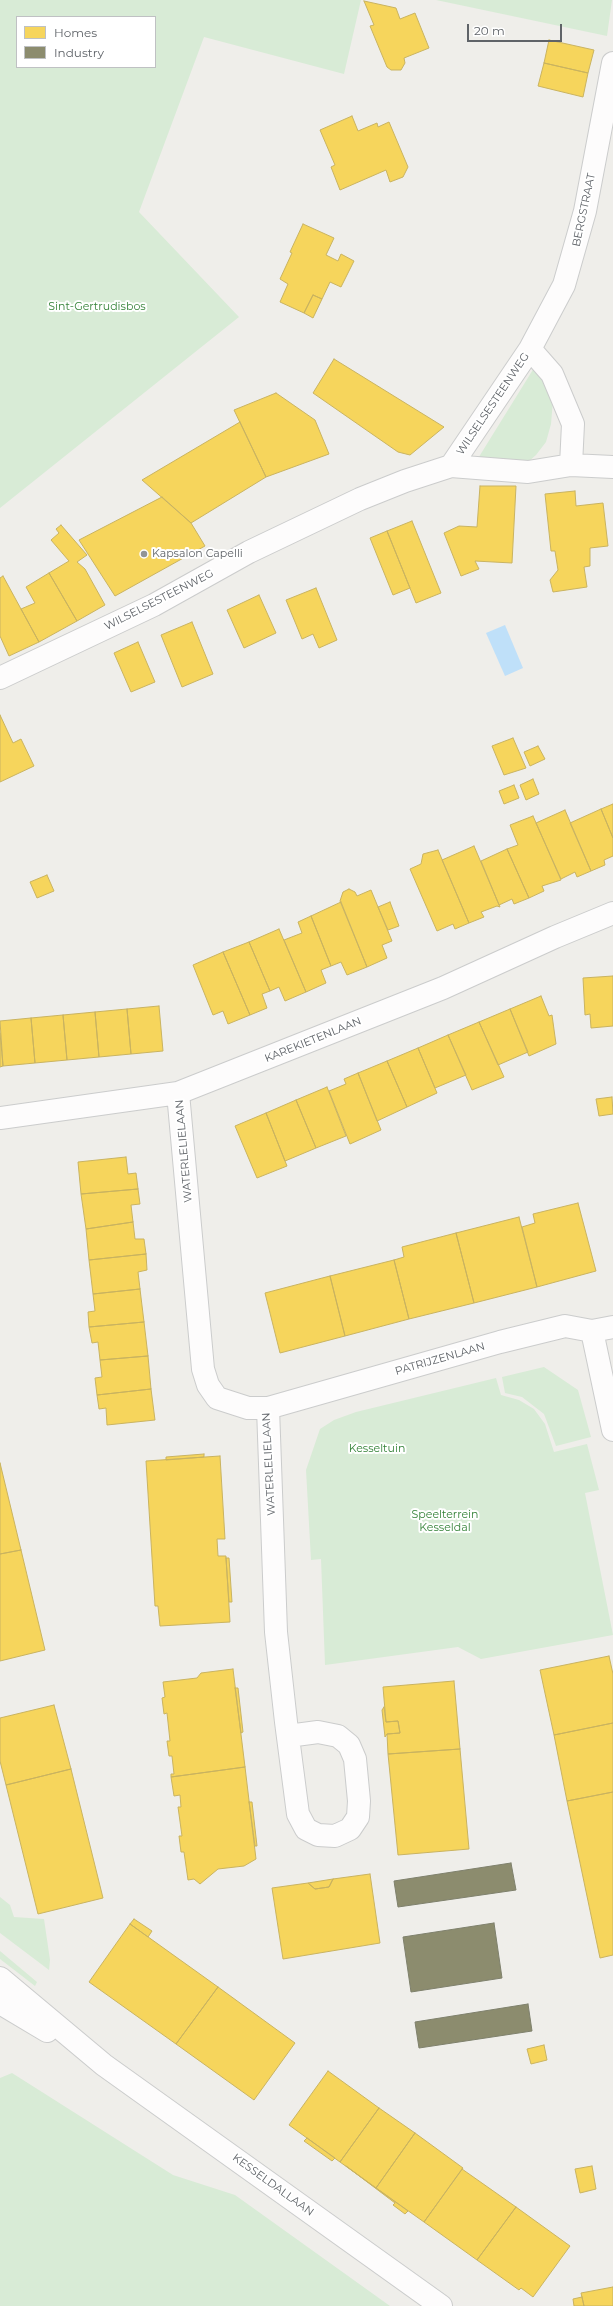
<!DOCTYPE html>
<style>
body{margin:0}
#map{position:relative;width:613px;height:2306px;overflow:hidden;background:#efeeea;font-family:Montserrat,sans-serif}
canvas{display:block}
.legend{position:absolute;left:16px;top:16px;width:140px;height:52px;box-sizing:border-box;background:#fff;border:1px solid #bfc1c3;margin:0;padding:5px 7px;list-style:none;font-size:12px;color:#5f6368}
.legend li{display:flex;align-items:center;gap:8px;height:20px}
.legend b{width:20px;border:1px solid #bfc1c3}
.scale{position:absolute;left:467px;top:24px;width:95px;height:18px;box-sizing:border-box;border:2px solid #5f6368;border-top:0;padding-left:5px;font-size:12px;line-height:14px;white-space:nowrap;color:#5f6368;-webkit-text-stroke:3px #fff;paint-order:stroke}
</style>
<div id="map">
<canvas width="613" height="2306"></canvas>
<ul class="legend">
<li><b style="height:11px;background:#f6d55c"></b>Homes</li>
<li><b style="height:11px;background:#8c8c6e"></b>Industry</li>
</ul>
<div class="scale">20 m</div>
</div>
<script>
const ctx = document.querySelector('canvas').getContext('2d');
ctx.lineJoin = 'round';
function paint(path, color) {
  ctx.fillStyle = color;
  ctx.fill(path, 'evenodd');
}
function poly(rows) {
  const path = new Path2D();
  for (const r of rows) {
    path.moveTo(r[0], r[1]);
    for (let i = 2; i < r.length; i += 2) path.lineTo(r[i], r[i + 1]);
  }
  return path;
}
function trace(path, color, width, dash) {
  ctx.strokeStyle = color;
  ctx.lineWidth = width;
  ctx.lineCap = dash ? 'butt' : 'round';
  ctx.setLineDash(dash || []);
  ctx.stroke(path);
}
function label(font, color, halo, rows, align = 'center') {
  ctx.font = font + ' Montserrat,sans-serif';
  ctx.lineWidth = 4;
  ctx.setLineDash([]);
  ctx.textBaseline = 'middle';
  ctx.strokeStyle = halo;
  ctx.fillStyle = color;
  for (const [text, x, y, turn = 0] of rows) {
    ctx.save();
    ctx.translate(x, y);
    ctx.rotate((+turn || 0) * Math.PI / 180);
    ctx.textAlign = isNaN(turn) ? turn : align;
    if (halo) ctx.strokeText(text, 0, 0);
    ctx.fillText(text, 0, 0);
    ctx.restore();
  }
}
const green = poly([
 [0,0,361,0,344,74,204,37,139,212,239,317,0,508],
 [17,17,155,17,155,67,17,67],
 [436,0,612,0,607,36],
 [534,368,539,373,553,400,551,424,546,442,536,455,528,462,477,460],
 [544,1367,578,1390,591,1437,556,1446,544,1414,522,1397,505,1393,502,1377],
 [496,1378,501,1395,519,1400,534,1409,545,1424,554,1452,587,1444,599,1490,585,1493,613,1635,481,1659,458,1647,325,1665,321,1559,311,1560,306,1470,320,1429,334,1420,356,1412],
 [0,1897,10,1905,14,1917,44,1919,50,1960,49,1970,0,1933],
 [0,1951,37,1982,35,1986,0,1959],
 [12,2073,173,2175,235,2195,390,2306,0,2306,0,2078]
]);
const water = poly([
 [505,625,523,668,505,676,486,633]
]);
const homes = poly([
 [364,1,396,8,400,19,415,13,429,48,404,58,405,63,401,70,391,70,387,67,370,26,374,25,364,1],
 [549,40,594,50,588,73,544,63,549,40],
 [544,63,588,73,583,97,538,86,544,63],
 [352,116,358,131,377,123,378,127,389,122,408,167,403,177,390,182,386,170,340,190,331,167,335,165,320,130,352,116],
 [303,224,334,238,326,255,338,261,341,254,354,261,341,287,330,282,322,299,313,295,304,313,280,302,288,284,280,279,292,253,290,252,303,224],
 [313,295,322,299,313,318,304,313,313,295],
 [334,359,444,427,410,455,398,452,313,393,334,359],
 [276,393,315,420,329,454,266,477,234,410,276,393],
 [240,422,266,477,191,523,142,480,240,422],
 [480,486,516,486,512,563,475,561,479,569,461,576,444,533,459,526,477,527,480,486],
 [575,491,576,506,603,503,608,546,590,548,590,566,584,567,587,587,553,592,550,580,558,570,555,551,551,551,545,494,575,491],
 [162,497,191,523,205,546,115,596,79,540,162,497],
 [412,521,441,593,416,603,387,531,412,521],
 [61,525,87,555,77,562,85,569,105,605,77,621,49,573,69,561,51,540,59,533,56,529,61,525],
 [387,531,410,588,393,595,370,538,387,531],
 [49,573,77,621,39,642,21,609,35,603,26,587,49,573],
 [3,576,39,642,9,656,0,636,0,578,3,576],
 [316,588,337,640,319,648,313,634,302,639,286,600,316,588],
 [259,595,276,633,244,648,227,610,259,595],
 [192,622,213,674,182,687,161,635,192,622],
 [138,642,155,682,131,692,114,653,138,642],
 [0,715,13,743,21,739,34,766,0,782,0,715],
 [513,738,526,768,504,775,492,746,513,738],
 [538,746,545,759,530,766,524,752,538,746],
 [533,779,539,794,526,800,520,785,533,779],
 [514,785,519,798,504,804,499,791,514,785],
 [613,804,613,838,601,809,613,804],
 [601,809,613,838,613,856,604,860,605,865,591,871,570,823,601,809],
 [565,810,591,871,577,877,575,872,561,879,536,823,565,810],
 [533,816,561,880,542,886,544,891,529,898,507,849,518,845,510,825,533,816],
 [474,846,500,907,497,906,481,912,484,917,469,923,442,860,474,846],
 [507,849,529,898,514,904,512,899,499,905,481,861,507,849],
 [438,850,469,923,455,929,453,924,437,931,410,869,421,864,423,854,438,850],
 [47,875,54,891,37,898,30,882,47,875],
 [349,889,355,892,357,896,371,890,392,941,382,945,387,958,367,967,340,901,343,892,349,889],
 [341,902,367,967,347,975,341,962,331,966,311,916,341,902],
 [390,902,399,926,388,930,378,907,390,902],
 [311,916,331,966,321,970,326,983,306,992,284,940,302,933,298,922,311,916],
 [279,929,306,992,285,1001,279,987,270,991,249,942,279,929],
 [249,942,270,991,262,994,267,1008,250,1015,223,952,249,942],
 [223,952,250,1015,228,1024,223,1011,213,1015,193,965,223,952],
 [613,976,613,1026,591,1028,590,1014,585,1015,583,978,613,976],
 [541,996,549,1016,552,1015,556,1044,529,1056,510,1009,541,996],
 [159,1006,163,1051,131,1054,127,1009,159,1006],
 [127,1009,131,1054,99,1057,95,1012,127,1009],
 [510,1009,528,1052,498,1065,479,1022,510,1009],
 [95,1012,99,1057,67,1060,63,1015,95,1012],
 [63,1015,67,1060,35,1063,31,1018,63,1015],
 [31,1018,35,1063,3,1066,0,1021,31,1018],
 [479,1022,504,1077,472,1090,448,1035,479,1022],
 [0,1033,3,1066,0,1067,0,1033],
 [448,1035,466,1075,435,1088,418,1048,448,1035],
 [418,1048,437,1093,407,1107,387,1061,418,1048],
 [387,1061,407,1107,377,1121,358,1073,387,1061],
 [358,1073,381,1130,350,1144,329,1091,346,1084,344,1079,358,1073],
 [327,1087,346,1136,316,1148,296,1100,327,1087],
 [612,1097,613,1114,599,1116,596,1099,612,1097],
 [296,1100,316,1148,285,1161,266,1113,296,1100],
 [266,1113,287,1166,257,1178,235,1126,266,1113],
 [126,1157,128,1174,136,1173,138,1189,81,1194,78,1162,126,1157],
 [138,1189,140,1204,131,1205,133,1222,86,1229,81,1194,138,1189],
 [578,1203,596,1271,537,1287,522,1227,535,1223,533,1214,578,1203],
 [519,1217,537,1287,474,1303,456,1233,519,1217],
 [133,1222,135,1239,144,1239,146,1254,89,1260,86,1229,133,1222],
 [456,1233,474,1303,409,1319,394,1260,404,1257,402,1247,456,1233],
 [146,1254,147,1270,138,1272,140,1289,93,1294,89,1260,146,1254],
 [394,1260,409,1319,345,1336,330,1276,394,1260],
 [330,1276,345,1336,280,1353,265,1293,330,1276],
 [140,1289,144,1322,89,1327,88,1312,95,1311,93,1294,140,1289],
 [144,1322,148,1356,100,1360,98,1342,92,1343,89,1327,144,1322],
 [148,1356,151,1389,97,1395,95,1378,102,1377,100,1360,148,1356],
 [151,1389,155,1420,107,1425,106,1408,99,1409,97,1395,151,1389],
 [204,1454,204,1457,166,1460,166,1457,204,1454],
 [220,1456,225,1539,217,1539,218,1556,226,1556,226,1558,230,1622,160,1626,158,1606,155,1606,146,1461,220,1456],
 [0,1463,21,1550,0,1554,0,1463],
 [21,1550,45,1650,0,1661,0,1554,21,1550],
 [226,1558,229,1558,232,1602,229,1602,226,1558],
 [609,1656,613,1674,613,1723,554,1735,540,1670,609,1656],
 [233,1669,245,1767,171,1777,171,1774,174,1774,172,1756,169,1756,167,1741,170,1741,167,1713,164,1714,162,1698,165,1697,163,1682,197,1678,201,1673,233,1669],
 [454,1681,460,1749,388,1754,387,1734,400,1733,398,1721,386,1722,383,1687,454,1681],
 [235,1688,238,1688,243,1732,241,1733,235,1688],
 [54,1705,71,1769,6,1785,0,1761,0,1718,54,1705],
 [384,1707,386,1722,398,1721,400,1733,387,1734,385,1737,382,1710,384,1707],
 [613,1723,613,1792,567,1801,554,1735,613,1723],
 [460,1749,469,1849,398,1855,388,1754,460,1749],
 [245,1767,256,1859,244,1866,218,1869,200,1884,194,1879,188,1880,184,1852,181,1852,179,1836,182,1836,178,1807,181,1807,180,1795,174,1796,171,1777,245,1767],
 [71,1769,103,1898,38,1914,6,1785,71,1769],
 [613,1792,613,1955,600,1958,567,1801,613,1792],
 [249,1802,252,1802,257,1846,255,1846,249,1802],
 [370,1874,380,1943,283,1959,272,1888,308,1883,315,1889,329,1887,333,1879,370,1874],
 [333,1879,329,1887,315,1889,308,1883,333,1879],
 [134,1919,152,1931,148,1937,130,1924,134,1919],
 [130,1924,218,1987,176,2044,89,1982,130,1924],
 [218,1987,295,2043,254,2100,176,2044,218,1987],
 [544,2045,547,2060,531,2064,527,2049,544,2045],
 [328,2071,379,2108,340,2162,289,2125,328,2071],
 [379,2108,415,2133,376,2188,340,2162,379,2108],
 [415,2133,463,2168,424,2222,376,2188,415,2133],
 [307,2138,335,2158,332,2161,304,2141,307,2138],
 [346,2166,376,2188,408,2211,405,2214,393,2205,395,2203,346,2166],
 [592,2166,596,2189,580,2193,575,2169,592,2166],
 [462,2169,516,2207,477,2260,424,2222,462,2169],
 [516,2207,570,2246,533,2297,521,2288,519,2290,477,2260,516,2207],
 [613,2287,613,2306,584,2306,581,2293,613,2287],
 [582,2297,584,2306,574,2306,573,2299,582,2297]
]);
const industry = poly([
 [511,1863,516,1890,398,1907,394,1881,511,1863],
 [494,1923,502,1978,411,1992,403,1937,494,1923],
 [528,2004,532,2031,419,2048,415,2022,528,2004]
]);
const minor = poly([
 [530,349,552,374,573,424,571,465],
 [451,466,530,349,564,285,585,211,613,63],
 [0,678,154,605,249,552,360,499,405,481,451,466,528,472,571,465,613,467],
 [178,1093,203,1369,208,1385,217,1398,248,1408,268,1408,276,1632,286,1722,298,1814,306,1829,318,1835,335,1836,350,1829,358,1817,359,1801,355,1759,349,1745,338,1736,318,1732,288,1736],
 [0,1118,178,1093,443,988,555,937,613,913],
 [592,1331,613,1430],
 [268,1408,500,1342,565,1326,592,1331,613,1327]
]);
const tertiary = poly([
 [0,1978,104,2065,441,2306],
 [0,2003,47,2031]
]);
const markers = [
 [144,554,4,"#919496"]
];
const streetNames = [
 ["BERGSTRAAT",584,210,-78],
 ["WILSELSESTEENWEG",493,404,-56],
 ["WILSELSESTEENWEG",159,600,-27],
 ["KAREKIETENLAAN",313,1040,-22],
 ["WATERLELIELAAN",184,1151,-95],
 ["PATRIJZENLAAN",440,1359,-16],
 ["WATERLELIELAAN",269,1464,-93],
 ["KESSELDALLAAN",273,2185,36]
];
const parkNames = [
 ["Sint-Gertrudisbos",97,307],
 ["Kesseltuin",377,1449],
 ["Speelterrein",445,1515],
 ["Kesseldal",445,1528]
];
const poiNames = [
 ["Kapsalon Capelli",152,554]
];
paint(green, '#d8ebd6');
paint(water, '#bfe0f9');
paint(homes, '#f6d55c');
trace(homes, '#c9b360', 1);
paint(industry, '#8c8c6e');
trace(industry, '#7e806c', 1);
trace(minor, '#cbcccc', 24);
trace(tertiary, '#cbcccc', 24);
trace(minor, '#fdfcfc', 22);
trace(tertiary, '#fdfcfc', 22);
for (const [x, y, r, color] of markers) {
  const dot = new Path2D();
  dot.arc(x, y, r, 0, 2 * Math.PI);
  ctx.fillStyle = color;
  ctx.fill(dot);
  trace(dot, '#fff', 1.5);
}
label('11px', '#5f6368', '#fff', streetNames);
label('11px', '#348238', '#fff', parkNames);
label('11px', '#5f6368', '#fff', poiNames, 'left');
</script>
